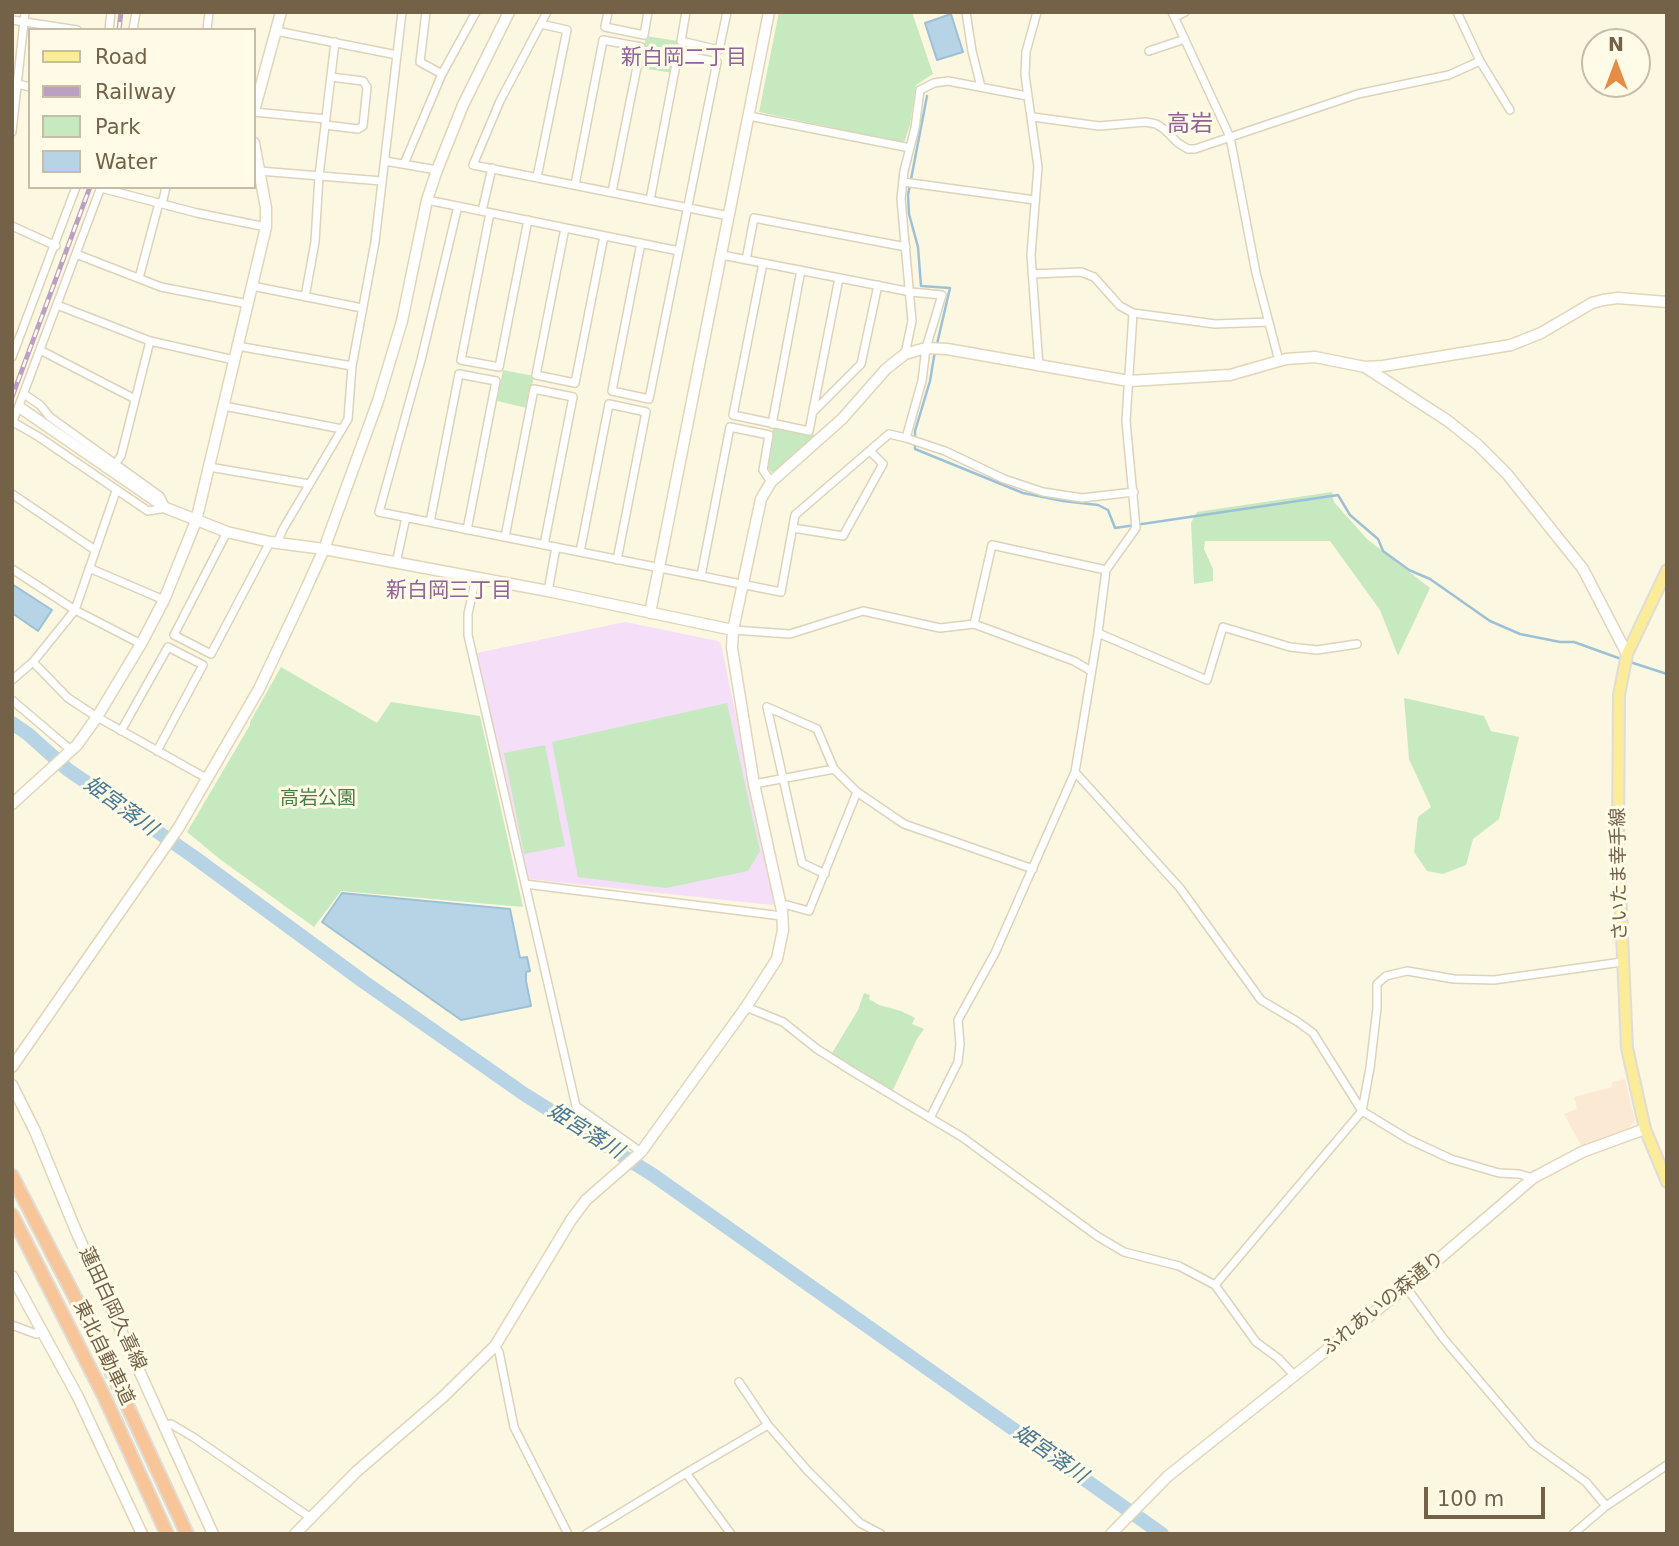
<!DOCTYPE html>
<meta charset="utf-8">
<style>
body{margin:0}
#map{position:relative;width:1679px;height:1546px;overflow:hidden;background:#fcf7e1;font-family:"DejaVu Sans",sans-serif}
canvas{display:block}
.frame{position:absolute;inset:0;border:14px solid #736148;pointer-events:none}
.legend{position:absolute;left:28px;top:28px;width:228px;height:161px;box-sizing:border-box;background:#fffbe7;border:2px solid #c7bda7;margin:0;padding:9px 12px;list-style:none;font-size:21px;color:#736148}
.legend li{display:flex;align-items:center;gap:14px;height:35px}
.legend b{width:35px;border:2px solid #c7bda7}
.north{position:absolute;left:1581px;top:28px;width:70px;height:70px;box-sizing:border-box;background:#fffbe7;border:2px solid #c7bda7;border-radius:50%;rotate:0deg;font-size:19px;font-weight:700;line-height:28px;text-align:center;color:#736148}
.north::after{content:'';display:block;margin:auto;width:24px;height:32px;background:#e68d45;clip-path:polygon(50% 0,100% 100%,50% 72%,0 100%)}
.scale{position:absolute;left:1424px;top:1487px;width:121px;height:32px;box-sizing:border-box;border:4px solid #736148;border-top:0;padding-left:9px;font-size:21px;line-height:24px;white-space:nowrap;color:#736148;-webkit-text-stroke:5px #fffbe7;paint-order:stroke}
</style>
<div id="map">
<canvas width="1679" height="1546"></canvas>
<div class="frame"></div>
<ul class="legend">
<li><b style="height:9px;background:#fbec99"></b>Road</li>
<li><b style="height:9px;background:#bca0c4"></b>Railway</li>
<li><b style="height:19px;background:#c7e9c0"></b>Park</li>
<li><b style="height:19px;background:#b6d4e5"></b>Water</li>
</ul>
<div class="north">N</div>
<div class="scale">100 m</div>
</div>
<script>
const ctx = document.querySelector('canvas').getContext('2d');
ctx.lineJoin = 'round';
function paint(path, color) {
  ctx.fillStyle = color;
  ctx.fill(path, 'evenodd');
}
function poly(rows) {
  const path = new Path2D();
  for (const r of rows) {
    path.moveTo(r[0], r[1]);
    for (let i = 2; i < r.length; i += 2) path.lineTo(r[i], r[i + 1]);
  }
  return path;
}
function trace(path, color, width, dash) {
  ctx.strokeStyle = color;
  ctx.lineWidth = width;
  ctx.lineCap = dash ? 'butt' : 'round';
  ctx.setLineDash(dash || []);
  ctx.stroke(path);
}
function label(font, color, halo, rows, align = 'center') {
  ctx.font = font + ' "DejaVu Sans","Noto Sans JP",sans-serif';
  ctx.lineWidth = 6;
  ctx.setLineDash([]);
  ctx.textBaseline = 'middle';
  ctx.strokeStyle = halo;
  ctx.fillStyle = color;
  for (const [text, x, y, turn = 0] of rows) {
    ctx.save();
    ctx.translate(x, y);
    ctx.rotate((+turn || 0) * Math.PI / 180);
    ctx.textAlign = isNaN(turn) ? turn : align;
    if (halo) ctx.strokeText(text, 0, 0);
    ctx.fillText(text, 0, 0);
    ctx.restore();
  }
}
const commercial = poly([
 [1625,1079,1635,1120,1628,1130,1582,1147,1564,1114,1577,1109,1574,1097,1612,1087,1612,1082]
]);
const education = poly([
 [625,622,718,641,721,644,775,902,772,905,529,879,526,876,477,653]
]);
const green = poly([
 [779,12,912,12,933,74,916,85,910,125,904,143,759,112],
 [646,36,678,41,673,73,640,68],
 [503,370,534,376,527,408,497,401],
 [773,428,817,435,772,473,766,466],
 [1332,492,1334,502,1367,539,1430,588,1398,656,1380,610,1330,541,1205,541,1204,549,1213,569,1213,581,1194,584,1191,523,1197,512],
 [281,667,377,723,391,702,480,716,523,907,341,891,314,927,221,860,187,832,250,725,250,722],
 [1404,698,1484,716,1491,731,1519,737,1499,819,1473,839,1466,865,1443,874,1427,871,1414,852,1418,817,1431,807,1409,759],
 [727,703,760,851,748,871,666,888,578,877,552,742],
 [545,745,565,846,524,854,504,753],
 [864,993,870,995,869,999,879,1005,901,1011,915,1018,912,1024,924,1029,917,1039,892,1092,832,1053,858,1010]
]);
const water = poly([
 [951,14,963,52,937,60,925,23,951,14],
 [12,584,52,610,38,631,12,613,12,584],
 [342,893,510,909,520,958,527,957,530,971,526,972,526,981,531,1006,461,1020,322,922,342,893]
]);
const stream = poly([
 [927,96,908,195,909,214,918,247,921,286,950,288,937,344],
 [935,351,930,381,915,431,915,449,1023,493,1063,501,1098,505,1108,510,1115,528,1338,495,1350,515,1378,539,1383,551,1409,570,1430,579,1490,621,1520,634,1560,642,1574,642,1624,660],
 [1630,662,1667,674]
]);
const river = poly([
 [12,723,28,734,67,769,194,857,364,982,524,1094,653,1175,1162,1534]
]);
const street = poly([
 [547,12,500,101,473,165,729,216],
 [608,12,605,27,644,35,648,12],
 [686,12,681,41,719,50,727,12],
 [966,12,972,51,981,87],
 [1037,12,1026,52,1025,75,1038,167,1031,255,1039,367],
 [1172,12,1230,137,1256,273,1279,361],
 [1457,12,1480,61,1510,110],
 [1175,17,1185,12],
 [12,20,77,30],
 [109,30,111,12],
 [133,30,136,12],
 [207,30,209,12],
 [276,31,397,55],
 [1149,51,1185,39],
 [442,74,476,12],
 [13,83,30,87],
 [254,112,326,119],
 [749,116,910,148],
 [1033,117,1099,126,1146,122,1156,124,1164,129,1178,143,1188,149,1195,149,1358,94,1449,75,1480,61],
 [325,125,358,129,363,126,367,87,363,81,331,77],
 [12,132,25,12],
 [385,161,437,170],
 [404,164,442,74,420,62,426,12],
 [259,171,382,181],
 [537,177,567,30,541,24],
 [903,182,1035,200],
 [575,185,603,40,641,47,612,192],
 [101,188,197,213,266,227],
 [427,200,679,251],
 [162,204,166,187],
 [458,206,421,360,379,512,781,592,795,515,889,434,906,438,922,381,926,348,942,295,911,292,722,255],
 [482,211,492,168],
 [490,213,461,360,499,367,528,220],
 [12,226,56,246],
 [565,228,536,375,575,383,604,236],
 [641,243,612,391,649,399,717,62,678,54,650,200],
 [76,254,161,287,248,304],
 [746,260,754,218,906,247],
 [763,263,733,415,809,431,839,278],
 [1032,274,1081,272,1094,277,1120,306,1133,313,1215,324,1269,322],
 [139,278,159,203],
 [252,286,362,308],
 [305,297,315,242,319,176,335,42],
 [57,305,150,341,234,360],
 [237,346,352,366],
 [40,350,135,399],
 [905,354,912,321,901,199,904,171,915,128,920,90,934,83,948,81,1027,96],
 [12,357,76,187],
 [224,406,342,429],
 [815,410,861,364,878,285],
 [13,422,39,437,148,511,166,508,160,496,50,417,40,405,24,394],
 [12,424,101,187],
 [772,424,801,270],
 [906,438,945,451,1004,479,1043,492,1082,498,1134,492],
 [115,464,121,456,150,341],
 [209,467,309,484],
 [116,491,75,610,33,662,68,698,97,717,208,779],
 [12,494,95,550],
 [430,522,459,374,496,381,467,530],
 [793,528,843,536,883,464,870,451],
 [227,532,174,635,211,654,270,542],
 [505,537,534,389,573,397,544,545],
 [277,543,283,529,348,419,352,366,375,242,402,12],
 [580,552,609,404,646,412,617,560],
 [396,563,406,517],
 [89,568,164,600],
 [12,569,75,610,141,644],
 [701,576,730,427,769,435,763,470,771,482],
 [476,577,468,614,468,635,576,1106,641,1152],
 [548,591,556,547],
 [974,624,992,545,1106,570],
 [733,630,790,634,863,611,940,628,974,624,1074,661,1091,671],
 [1098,633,1207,680,1223,627,1290,647,1317,650,1357,644],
 [12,680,33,662],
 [12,700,72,751],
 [767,707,817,729,834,769,857,792,904,824,1033,869],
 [767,707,802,863,825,874],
 [121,731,168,647,203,665,157,751],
 [1075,772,1180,888,1261,1000,1298,1022,1313,1033,1362,1111,1408,1139,1451,1159,1499,1173,1519,1174,1533,1178],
 [754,784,834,769],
 [525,884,782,916],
 [780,903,809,911,857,792],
 [746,1007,783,1022,817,1049,855,1073,962,1137,1097,1236,1124,1252,1179,1266,1215,1285,1256,1342,1278,1358,1295,1376],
 [930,1118,958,1062,960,1044,958,1020,995,953,1075,772,1098,633,1106,570,1136,528,1126,421,1133,313],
 [1215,1285,1362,1111,1370,1068,1377,1008,1377,984,1386,976,1407,971,1454,979,1494,980,1622,962],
 [1406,1287,1443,1338,1533,1444,1586,1482,1606,1506],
 [12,1325,36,1334,44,1332],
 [495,1346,499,1352,514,1427,568,1534],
 [739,1382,768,1425,807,1470,860,1523,881,1534],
 [165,1425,171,1424,193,1437,311,1518],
 [686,1473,768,1425],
 [586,1534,686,1473,731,1534],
 [1573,1534,1606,1506,1667,1465]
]);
const secondary = poly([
 [254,111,281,12],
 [1365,367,1448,421,1478,445,1507,474,1583,569,1627,654],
 [22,409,166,508,227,532,270,542,324,549,548,591,733,630],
 [650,613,769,12],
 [12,804,77,745,97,717,141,644,164,600,196,521,266,227,266,208,254,143],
 [12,1067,179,827,259,689,301,600,324,549,378,401,402,321,427,200,437,170,463,105,509,12],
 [12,1085,35,1131,76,1231,213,1534],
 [12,1276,78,1397,142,1534],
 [295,1534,356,1472,443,1397,495,1346,571,1220,586,1200,641,1152,746,1007,777,959,783,930,782,911,754,784,732,648,733,630,761,499,771,482,842,419,886,369,905,354,926,348,947,349,1129,381,1230,375,1286,359,1315,357,1365,367,1383,366,1511,345,1541,333,1592,303,1603,300,1618,298,1667,302],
 [1111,1534,1168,1476,1406,1287,1533,1178,1582,1152,1645,1129]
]);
const primary = poly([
 [1667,570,1627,654,1619,695,1618,843,1627,1048,1645,1129,1667,1182]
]);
const highway = poly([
 [12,1176,93,1332,187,1534],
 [12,1215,103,1394,167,1534]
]);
const rail = poly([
 [119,30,121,12],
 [12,397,90,187]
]);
const parkNames = [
 ["高岩公園",318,799]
];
const streetNames = [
 ["さいたま幸手線",1620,874,-91],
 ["ふれあいの森通り",1383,1304,-39],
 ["蓮田白岡久喜線",112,1309,65],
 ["東北自動車道",103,1353,64]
];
const neighbourhoodNames = [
 ["新白岡二丁目",684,59],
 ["新白岡三丁目",449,592]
];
const waterNames = [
 ["姫宮落川",120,807,36],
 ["姫宮落川",585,1132,32],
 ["姫宮落川",1050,1455,35]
];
const quarterNames = [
 ["高岩",1190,125]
];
paint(commercial, '#fce9d4');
paint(education, '#f4def8');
paint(green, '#c7e9c0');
paint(water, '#b6d4e5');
trace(water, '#9cc1d7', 2);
trace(stream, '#9cc1d7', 2.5);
trace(river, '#b6d4e5', 14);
trace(street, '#ddd3ba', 10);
trace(secondary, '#e2d5b8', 13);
trace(primary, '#e0dcd7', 14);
trace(highway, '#e0dcd7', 16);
trace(street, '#fff', 7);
trace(secondary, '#fff', 10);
trace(primary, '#fbec99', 10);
trace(highway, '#f7c597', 12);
trace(rail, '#bca0c4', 5);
trace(rail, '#fffbe7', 2.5, [8]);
label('19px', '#477e42', '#fffbe7', parkNames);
label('19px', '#736148', '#fffbe7', streetNames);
label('21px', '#906396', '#fffbe7', neighbourhoodNames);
label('italic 21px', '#487794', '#fffbe7', waterNames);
label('23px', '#906396', '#fffbe7', quarterNames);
</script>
